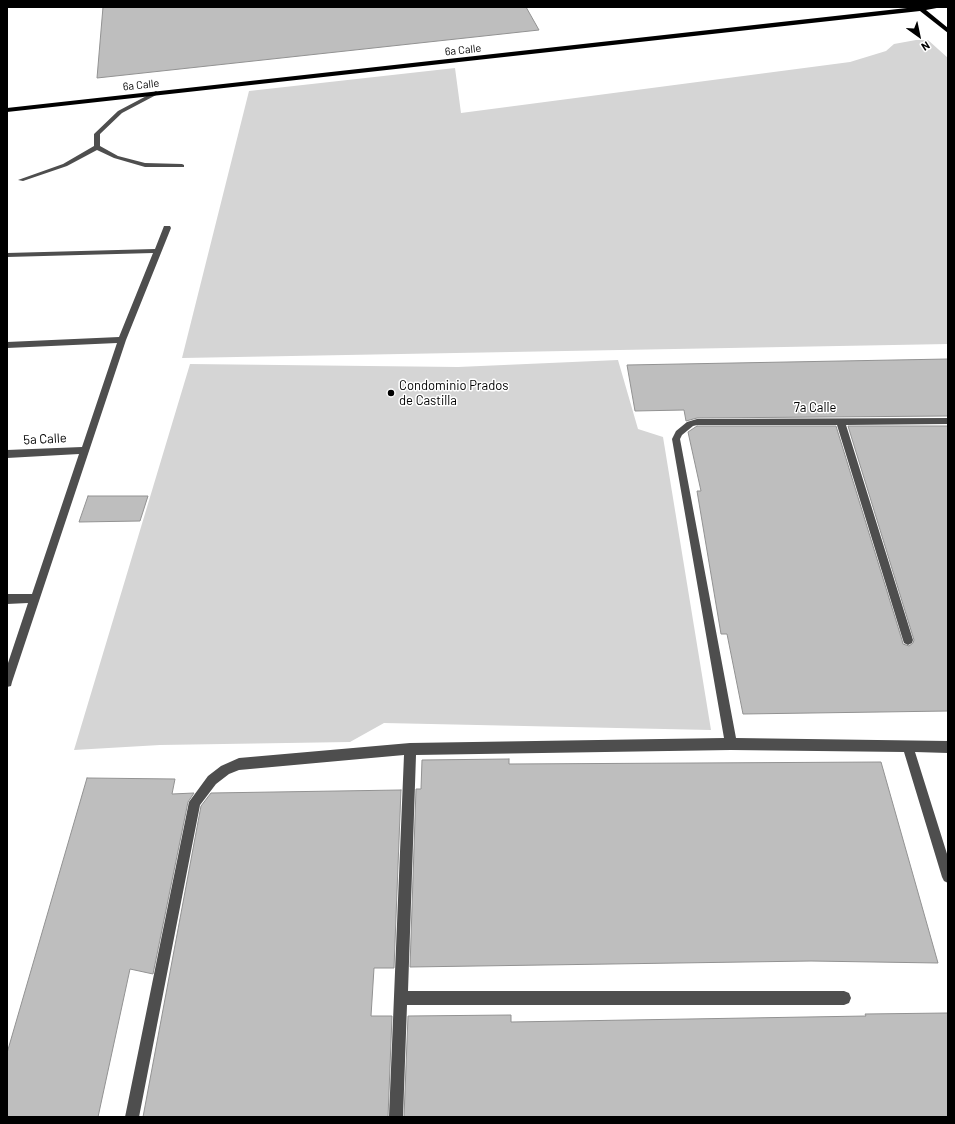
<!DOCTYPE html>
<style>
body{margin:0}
#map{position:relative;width:955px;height:1124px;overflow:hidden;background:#fff;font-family:Barlow,sans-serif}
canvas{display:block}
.frame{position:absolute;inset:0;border:8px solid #000;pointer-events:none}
.north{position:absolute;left:899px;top:16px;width:40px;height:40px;-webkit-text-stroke:3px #fff;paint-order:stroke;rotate:147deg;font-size:11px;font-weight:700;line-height:16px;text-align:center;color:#000}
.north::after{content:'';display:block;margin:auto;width:14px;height:18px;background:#000;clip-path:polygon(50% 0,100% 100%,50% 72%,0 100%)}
</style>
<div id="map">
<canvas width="955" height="1124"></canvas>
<div class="frame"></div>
<div class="north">N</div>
</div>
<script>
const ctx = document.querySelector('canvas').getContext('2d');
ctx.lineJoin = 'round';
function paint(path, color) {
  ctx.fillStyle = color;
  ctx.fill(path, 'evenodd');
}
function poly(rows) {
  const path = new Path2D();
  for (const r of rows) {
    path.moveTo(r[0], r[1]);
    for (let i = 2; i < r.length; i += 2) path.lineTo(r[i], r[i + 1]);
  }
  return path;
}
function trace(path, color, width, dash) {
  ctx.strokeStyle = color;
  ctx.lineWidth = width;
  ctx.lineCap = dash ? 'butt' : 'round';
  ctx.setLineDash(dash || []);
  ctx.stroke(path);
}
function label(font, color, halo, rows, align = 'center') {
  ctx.font = font + ' Barlow,sans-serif';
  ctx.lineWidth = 3;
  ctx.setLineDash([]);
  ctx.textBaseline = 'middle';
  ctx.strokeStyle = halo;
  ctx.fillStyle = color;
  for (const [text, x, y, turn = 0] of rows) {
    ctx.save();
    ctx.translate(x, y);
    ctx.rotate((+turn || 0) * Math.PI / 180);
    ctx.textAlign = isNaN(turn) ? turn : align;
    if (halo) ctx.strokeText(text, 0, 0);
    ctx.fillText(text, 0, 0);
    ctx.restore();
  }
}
const green = poly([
 [916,40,928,40,948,58,948,344,182,358,249,91,455,68,461,113,850,62,886,51,894,44],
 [618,360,638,429,663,437,711,730,384,723,350,742,160,745,74,750,190,364,458,367]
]);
const building = poly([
 [103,7,526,7,539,30,97,78,103,7],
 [948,359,948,416,697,418,686,421,684,410,635,411,627,365,948,359],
 [697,426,836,426,902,640,903,644,909,646,913,643,914,640,848,426,948,426,948,711,743,714,727,634,721,634,697,491,701,491,688,432,697,426],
 [88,496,148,496,140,521,79,522,88,496],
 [509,759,509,764,881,762,938,963,811,961,410,967,416,789,421,789,422,760,509,759],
 [87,778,175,779,172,794,194,793,188,802,153,974,130,969,98,1117,7,1117,7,1053,87,778],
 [401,790,394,968,374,968,371,1016,392,1016,388,1117,143,1117,201,806,211,793,401,790],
 [948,1013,948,1117,404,1117,408,1016,511,1015,511,1022,866,1016,865,1014,948,1013]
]);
const minor = poly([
 [156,91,159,93,158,94,122,113,100,134,100,146,118,156,145,163,182,164,184,165,184,167,145,167,114,158,97,150,67,166,23,181,18,180,63,164,94,146,94,134,118,111,156,91],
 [164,226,170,226,171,228,126,340,12,682,11,686,7,687,7,666,28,603,7,604,7,594,32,594,79,454,7,458,7,450,82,447,117,343,7,348,7,342,119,337,153,253,7,257,7,253,155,249,164,226],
 [948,418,948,424,846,425,913,640,912,643,908,645,904,643,903,640,837,425,697,425,693,426,682,435,680,439,736,738,948,741,948,753,915,752,948,857,948,883,944,881,942,877,904,752,731,750,416,755,408,991,844,991,849,993,851,998,849,1003,844,1005,407,1005,403,1117,389,1117,404,755,239,770,229,774,216,784,200,805,139,1117,125,1117,189,802,208,776,221,766,239,758,410,743,724,738,672,439,676,431,687,422,697,419,948,418]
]);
const major = poly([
 [916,7,942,7,926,10,948,28,948,33,920,11,7,112,7,108,916,7]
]);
const markers = [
 [391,393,4,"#000"]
];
const farStreetnames = [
 ["6a Calle",463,50,-6],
 ["6a Calle",141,85,-6]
];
const poiNames = [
 ["Condominio Prados",399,386],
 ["de Castilla",399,401]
];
const streetNames = [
 ["7a Calle",815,408],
 ["5a Calle",45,439,-3]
];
paint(green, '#d5d5d5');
paint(building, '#bebebe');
trace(building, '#929292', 1);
paint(minor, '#4e4e4e');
paint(major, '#000');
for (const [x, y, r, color] of markers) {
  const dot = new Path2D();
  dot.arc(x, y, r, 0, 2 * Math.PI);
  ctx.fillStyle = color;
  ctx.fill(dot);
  trace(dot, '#fff', 1.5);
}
label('11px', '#000', '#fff', farStreetnames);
label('13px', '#000', '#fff', poiNames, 'left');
label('13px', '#000', '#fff', streetNames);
</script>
